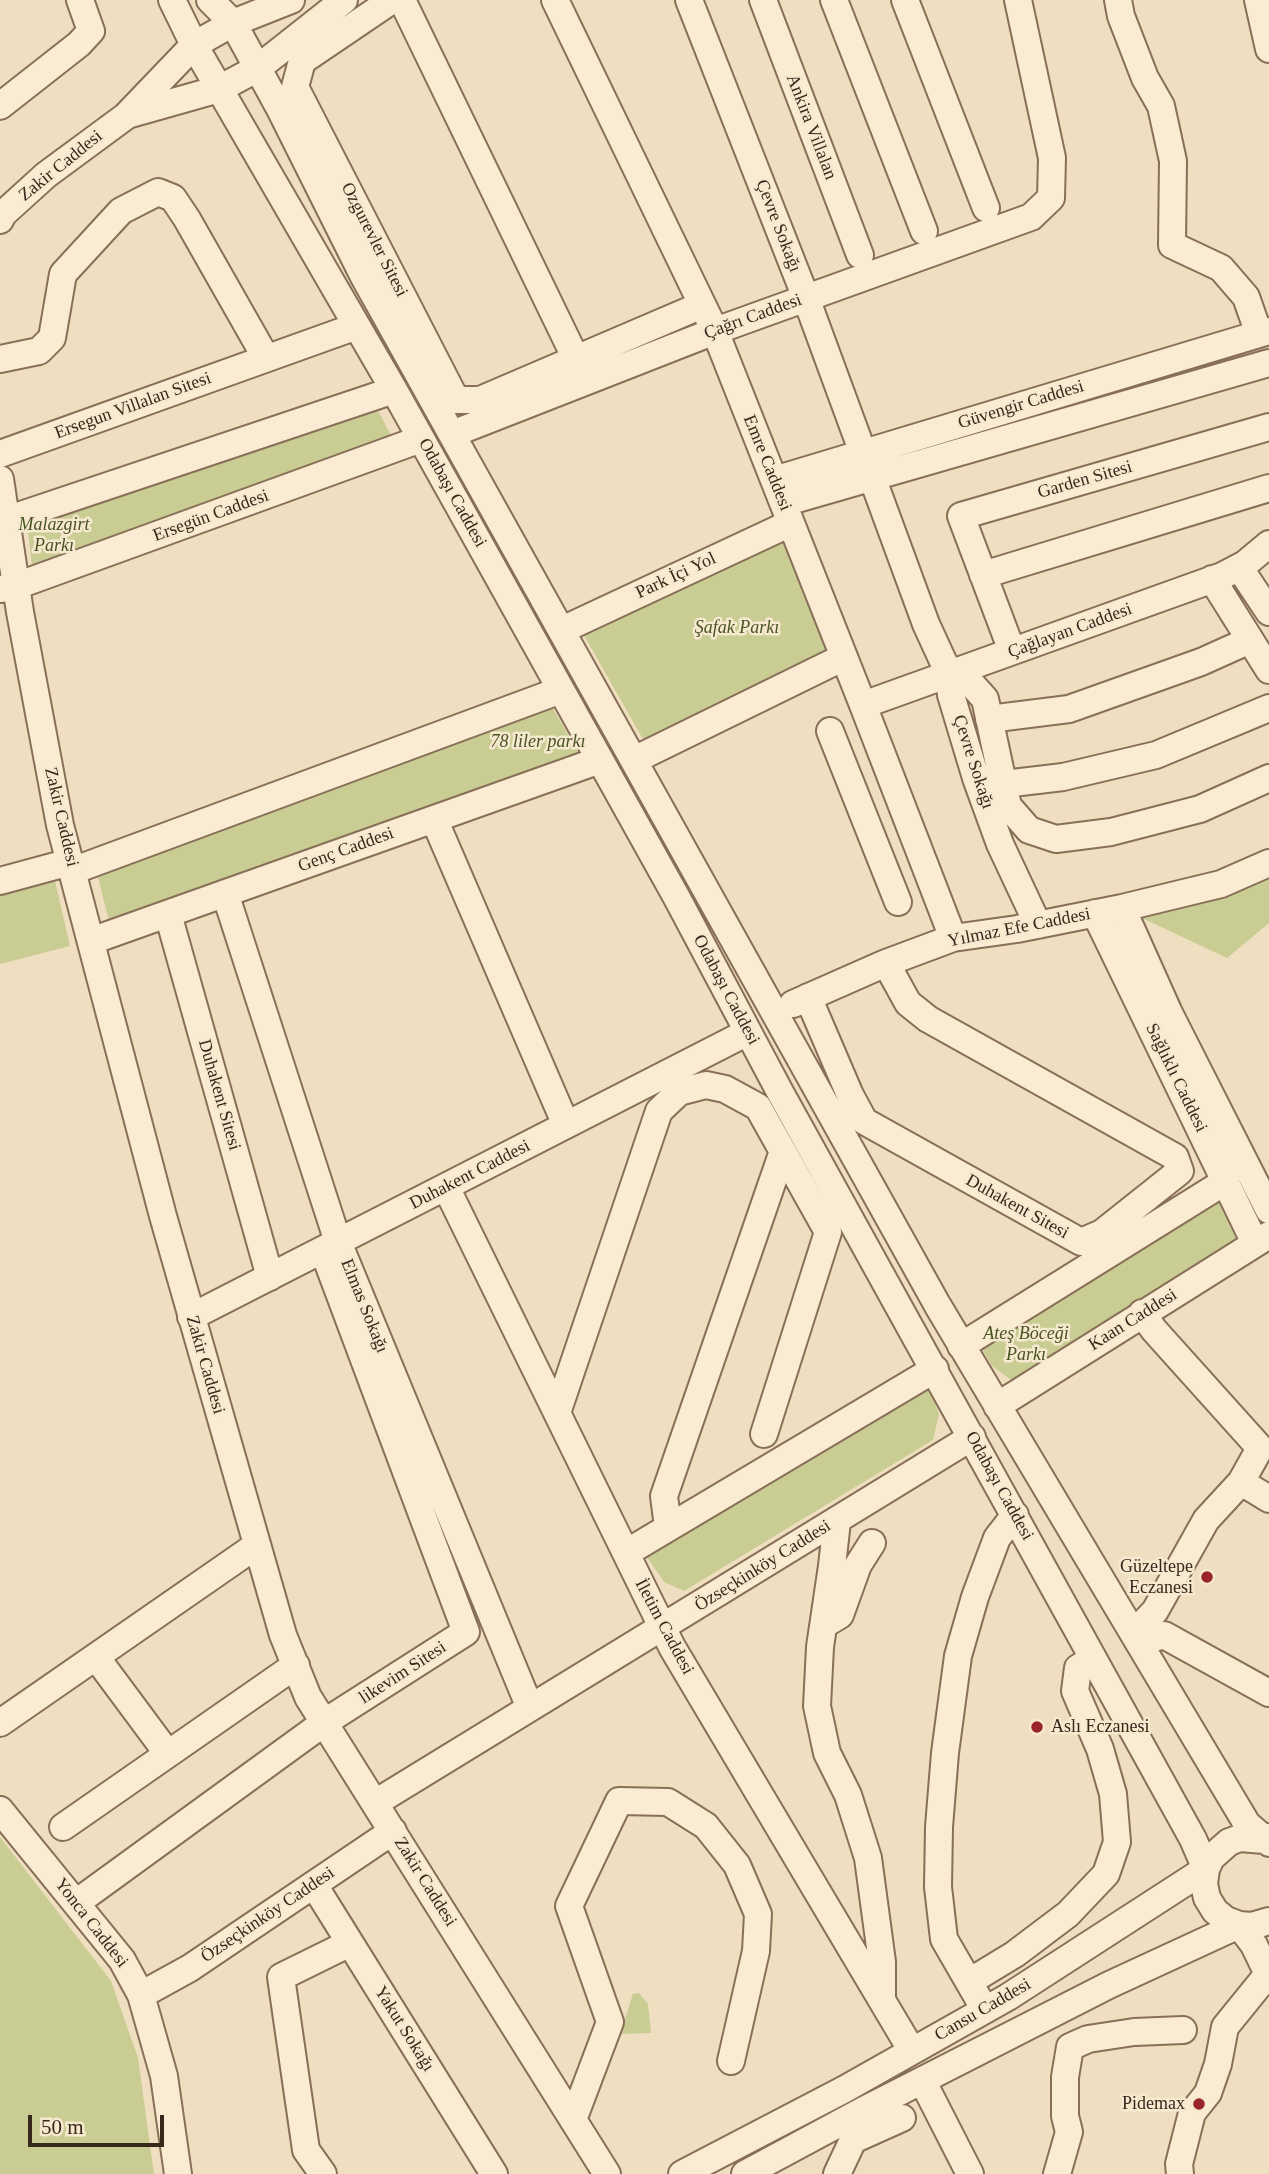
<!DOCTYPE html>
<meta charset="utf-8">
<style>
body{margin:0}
#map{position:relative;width:1269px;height:2174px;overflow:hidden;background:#efdebf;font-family:Georgia,serif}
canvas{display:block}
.scale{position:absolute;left:28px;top:2115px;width:136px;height:32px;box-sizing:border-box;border:4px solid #37281c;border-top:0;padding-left:9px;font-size:21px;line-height:24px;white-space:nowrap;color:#37281c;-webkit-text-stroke:5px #f6e9cf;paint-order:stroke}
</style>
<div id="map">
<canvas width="1269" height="2174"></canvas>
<div class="scale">50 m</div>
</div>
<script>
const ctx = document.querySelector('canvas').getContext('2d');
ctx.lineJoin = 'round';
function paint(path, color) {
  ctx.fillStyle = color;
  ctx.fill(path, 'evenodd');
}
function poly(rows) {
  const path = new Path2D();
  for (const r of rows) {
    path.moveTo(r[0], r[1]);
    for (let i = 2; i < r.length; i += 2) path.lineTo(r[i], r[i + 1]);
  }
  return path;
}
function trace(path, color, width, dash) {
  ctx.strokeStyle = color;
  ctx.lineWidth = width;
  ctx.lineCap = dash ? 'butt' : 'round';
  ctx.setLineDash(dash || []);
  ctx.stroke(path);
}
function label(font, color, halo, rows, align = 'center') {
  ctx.font = font + ' Georgia,serif';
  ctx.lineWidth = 5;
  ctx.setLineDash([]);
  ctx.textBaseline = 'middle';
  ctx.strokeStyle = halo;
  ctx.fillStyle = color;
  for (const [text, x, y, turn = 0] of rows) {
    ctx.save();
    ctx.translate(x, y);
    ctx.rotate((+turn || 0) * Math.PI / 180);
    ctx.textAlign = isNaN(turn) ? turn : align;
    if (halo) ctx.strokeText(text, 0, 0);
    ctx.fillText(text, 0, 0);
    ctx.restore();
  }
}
const green = poly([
 [375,405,392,437,32,567,27,521],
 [788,534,835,654,644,741,581,630],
 [551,705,582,759,109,921,96,869],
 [1269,871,1269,923,1227,958,1142,918],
 [55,881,70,946,0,964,0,895],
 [1219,1198,1239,1242,1014,1382,992,1366,979,1344],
 [928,1384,939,1414,933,1440,684,1591,664,1582,646,1556],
 [0,1837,111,1981,138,2058,154,2174,0,2174],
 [639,1993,648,2004,651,2033,620,2034,633,1994]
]);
const minor = poly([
 [172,0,194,45,394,390,677,898,780,1092,1193,1839,1206,1869,1204,1884,1207,1898,1215,1911,1226,1920,1239,1925,1254,1945,1269,1976],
 [210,0,233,23,280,109,364,277,938,1306,1247,1824,1269,1843],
 [392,0,302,61,295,87,456,400,480,400,702,305],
 [402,0,576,359],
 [555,0,715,331,863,705,953,938],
 [689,0,806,298,863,453],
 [763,0,860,255],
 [834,0,924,231],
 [905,0,986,208],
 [1118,0,1121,16,1145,78,1161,106,1173,161,1172,245,1221,268,1246,297,1259,334],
 [1258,0,1269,49],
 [0,106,79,44,91,31,80,0],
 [127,115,219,89,258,68,344,0],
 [0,220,3,214,46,175,126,116,194,45,233,23,291,0],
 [0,359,39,351,52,338,63,274,121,211,158,192,173,198,187,219,266,358],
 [452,434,715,331,1031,217,1051,198,1052,158,1018,0],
 [0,454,357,326],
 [872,477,926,624,949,674,951,695,976,778,1000,844,1038,925],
 [0,479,20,612,60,825,163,1216,283,1635,308,1697,607,2174],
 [774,480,1269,331],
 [783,503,1269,363],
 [0,522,394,390],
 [1239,567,1269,612],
 [983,575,1269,488],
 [1212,579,1269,670],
 [1,589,16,586,421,439],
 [562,630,791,523],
 [1012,651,961,516,1269,427],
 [959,670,985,699,1008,806,1029,830,1056,839,1111,832,1200,809,1269,778],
 [863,705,1222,576,1245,564,1269,544],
 [989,719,1069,709,1201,662,1250,640],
 [830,731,898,902],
 [634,760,844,657],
 [1004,784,1063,777,1156,755,1269,708],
 [434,819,566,1125],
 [72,871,561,690],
 [0,881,70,862],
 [225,893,338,1242,530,1708],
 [1122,908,1169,1013,1269,1210],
 [1095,913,1255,1243],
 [168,914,270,1277],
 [91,941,600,760],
 [808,997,850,1095,864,1121,1081,1242,1102,1233,1180,1171,1175,1157,928,1019,908,1003,886,963],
 [793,1004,886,963,953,938,1017,929,1122,908,1221,884,1269,863],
 [446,1187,672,1647,912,2051],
 [1142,1313,1154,1330,1260,1448,1241,1482,1269,1499],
 [191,1317,748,1032],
 [961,1346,1226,1181],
 [997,1406,1269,1235],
 [557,1413,659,1111,679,1092,706,1085,725,1089,758,1107,828,1232,764,1434],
 [837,1521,832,1566,820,1647,817,1706,827,1753,848,1795,868,1858,882,1962,882,1998],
 [668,1527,664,1496,782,1154],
 [626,1553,935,1369],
 [825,1624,840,1615,858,1565,872,1543],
 [1134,1633,1155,1611,1206,1520,1241,1482],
 [1140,1642,1164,1635,1269,1693],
 [96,1657,168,1754],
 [0,1723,257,1545],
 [375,1803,972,1437],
 [0,1810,122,1960,141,1995,164,2076,178,2174],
 [63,1827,296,1665],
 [314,1885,494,2174],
 [76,1903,325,1722,466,1632,323,1250],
 [969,1982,1015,1954,1068,1914,1106,1874,1117,1842,1113,1794,1100,1749,1075,1691,1078,1668,1093,1659],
 [141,1995,190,1968,393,1831],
 [985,2010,944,1939,938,1887,939,1827,945,1753,958,1656,975,1597,997,1538,1015,1515],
 [923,2082,970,2174],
 [573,2120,610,2022,569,1906,619,1801,668,1802,706,1826,737,1865,758,1914,756,1951,731,2061],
 [323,2174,306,2150,281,1977,350,1943],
 [682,2174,845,2089,1008,1997,1206,1869,1211,1858,1229,1842,1240,1838,1264,1840,1269,1837],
 [745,2174,864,2110,1109,1985,1239,1925,1252,1926,1269,1921],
 [837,2174,853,2140,902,2118],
 [1057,2174,1069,2132,1065,2116,1065,2077,1070,2047,1088,2039,1134,2032,1183,2030],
 [1180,2174,1179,2164,1192,2113,1208,2093,1218,2064,1225,2027,1268,1974]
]);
const markers = [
 [1207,1577,7,"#99252b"],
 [1037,1727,7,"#99252b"],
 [1199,2104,7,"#99252b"]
];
const streetNames = [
 ["Ankira Villalan",811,127,69],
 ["Zakir Caddesi",61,166,-39],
 ["Çevre Sokağı",778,226,69],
 ["Ozgurevler Sitesi",374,240,63],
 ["Çağrı Caddesi",753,317,-20],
 ["Güvengir Caddesi",1021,405,-17],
 ["Ersegun Villalan Sitesi",133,406,-20],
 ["Emre Caddesi",767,463,68],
 ["Garden Sitesi",1085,480,-16],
 ["Odabaşı Caddesi",452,493,61],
 ["Ersegün Caddesi",211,516,-20],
 ["Park İçi Yol",676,576,-25],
 ["Çağlayan Caddesi",1070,631,-20],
 ["Çevre Sokağı",973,762,72],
 ["Zakir Caddesi",61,817,77],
 ["Genç Caddesi",346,850,-20],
 ["Yılmaz Efe Caddesi",1019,928,-11],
 ["Odabaşı Caddesi",726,990,62],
 ["Sağlıklı Caddesi",1176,1078,64],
 ["Duhakent Sitesi",219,1095,74],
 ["Duhakent Caddesi",470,1175,-27],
 ["Duhakent Sitesi",1017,1207,29],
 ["Elmas Sokağı",364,1306,68],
 ["Kaan Caddesi",1133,1320,-32],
 ["Zakir Caddesi",205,1365,74],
 ["Odabaşı Caddesi",999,1486,61],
 ["Özseçkinköy Caddesi",763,1566,-32],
 ["İletim Caddesi",664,1627,62],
 ["likevim Sitesi",403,1673,-33],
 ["Zakir Caddesi",425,1882,58],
 ["Özseçkinköy Caddesi",268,1915,-34],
 ["Yonca Caddesi",91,1923,52],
 ["Cansu Caddesi",983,2010,-30],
 ["Yakut Sokağı",404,2029,58]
];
const parkNames = [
 ["Malazgirt",54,525],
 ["Parkı",54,546],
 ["Şafak Parkı",737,628],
 ["78 liler parkı",538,742],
 ["Ateş Böceği",1026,1334],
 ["Parkı",1026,1355]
];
const poiNames = [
 ["Güzeltepe",1193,1567],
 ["Eczanesi",1193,1588],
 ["Aslı Eczanesi",1051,1727,"left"],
 ["Pidemax",1185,2104]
];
paint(green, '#c9cd93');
trace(minor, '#886f57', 30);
trace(minor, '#faecd2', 26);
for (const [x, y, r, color] of markers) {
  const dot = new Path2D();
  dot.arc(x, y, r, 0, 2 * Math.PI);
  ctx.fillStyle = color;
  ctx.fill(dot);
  trace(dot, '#f6e9cf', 2.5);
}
label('18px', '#37281c', '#f6e9cf', streetNames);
label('italic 18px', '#4a5422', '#f6e9cf', parkNames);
label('18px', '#37281c', '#f6e9cf', poiNames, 'right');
</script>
